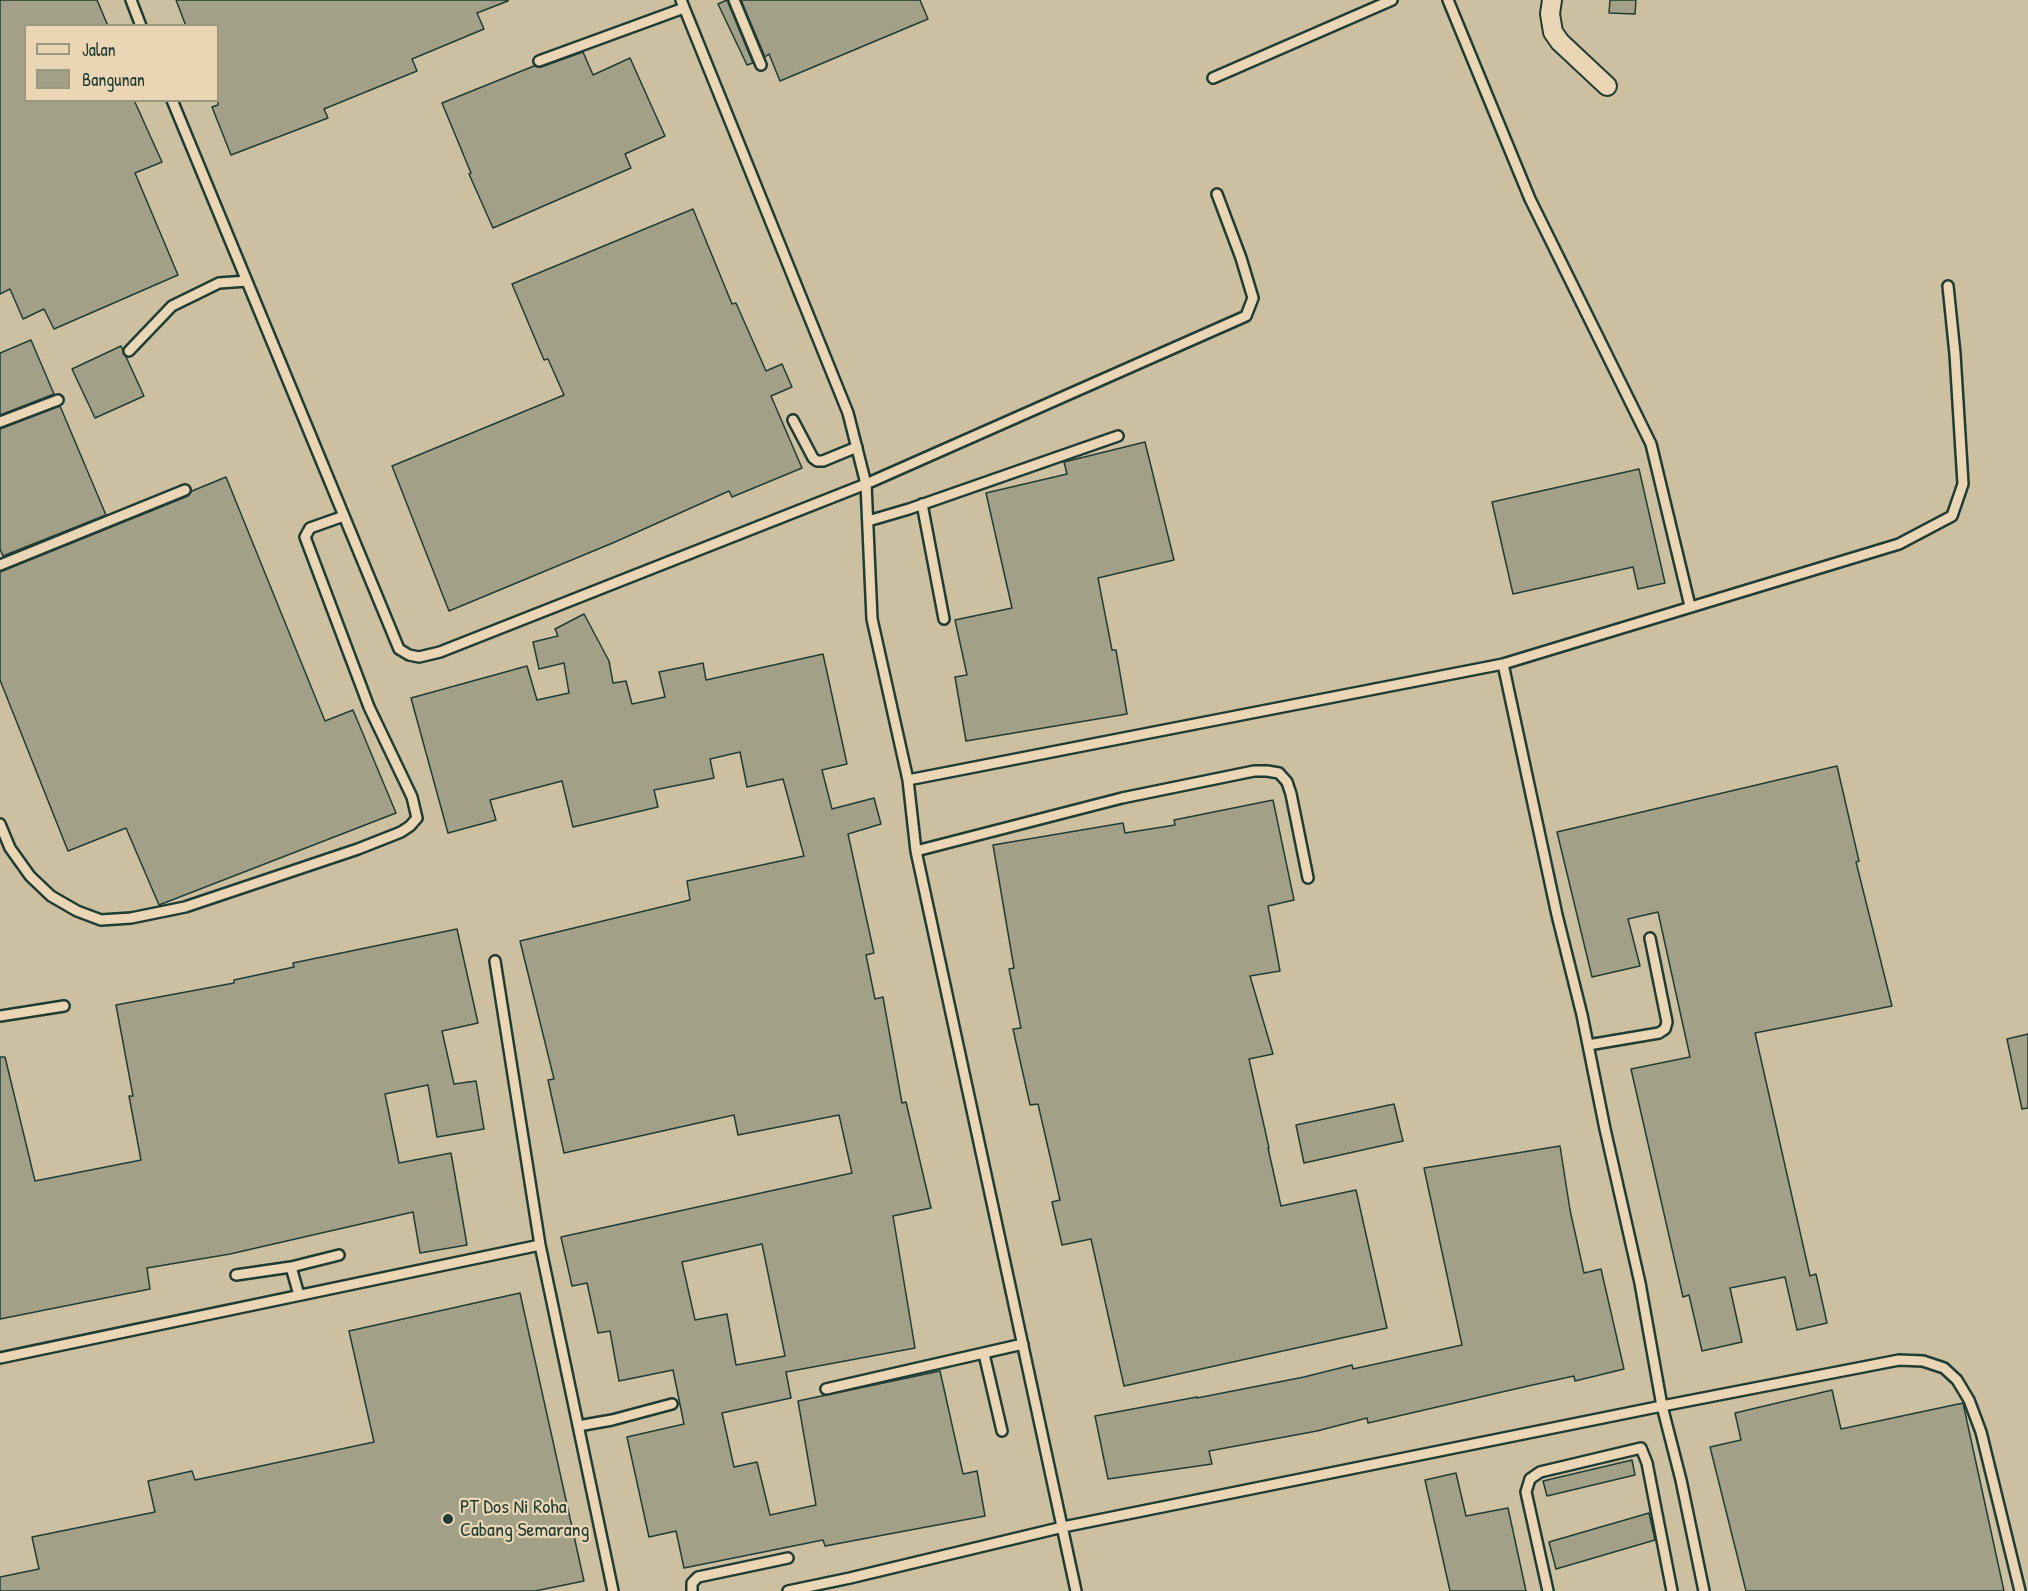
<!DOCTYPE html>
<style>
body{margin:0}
#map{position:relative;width:2028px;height:1591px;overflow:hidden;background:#decdac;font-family:"Patrick Hand",sans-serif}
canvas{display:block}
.legend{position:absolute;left:24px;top:24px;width:195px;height:78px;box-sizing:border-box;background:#ead6b4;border:2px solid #999981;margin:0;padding:8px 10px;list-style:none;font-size:18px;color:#1f3d34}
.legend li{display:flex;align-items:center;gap:12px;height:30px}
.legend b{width:30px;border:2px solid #999981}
</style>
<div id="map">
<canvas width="2028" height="1591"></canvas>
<ul class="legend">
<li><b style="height:8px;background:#ead6b4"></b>Jalan</li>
<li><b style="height:16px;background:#a2a087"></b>Bangunan</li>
</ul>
</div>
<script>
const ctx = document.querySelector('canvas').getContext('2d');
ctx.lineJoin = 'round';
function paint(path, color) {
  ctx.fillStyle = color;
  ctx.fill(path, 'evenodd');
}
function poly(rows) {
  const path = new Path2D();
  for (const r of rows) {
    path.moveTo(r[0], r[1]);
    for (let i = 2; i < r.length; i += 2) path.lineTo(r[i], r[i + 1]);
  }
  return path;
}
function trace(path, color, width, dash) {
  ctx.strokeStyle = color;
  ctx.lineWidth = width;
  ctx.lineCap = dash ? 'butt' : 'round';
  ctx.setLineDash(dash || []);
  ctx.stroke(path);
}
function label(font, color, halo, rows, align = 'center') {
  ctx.font = font + ' "Patrick Hand",sans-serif';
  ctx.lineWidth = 4.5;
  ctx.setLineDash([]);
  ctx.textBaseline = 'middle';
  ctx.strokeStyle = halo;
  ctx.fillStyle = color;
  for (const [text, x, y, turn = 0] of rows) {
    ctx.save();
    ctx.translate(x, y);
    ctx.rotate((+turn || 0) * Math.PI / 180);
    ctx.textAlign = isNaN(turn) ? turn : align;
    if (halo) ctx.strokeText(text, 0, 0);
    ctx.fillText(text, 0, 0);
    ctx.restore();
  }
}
const built = poly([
 [0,0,2028,0,2028,1591,0,1591],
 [26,26,218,26,218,100,26,100]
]);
const building = poly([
 [0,0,97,0,108,26,26,26,26,100,134,100,162,162,135,173,178,275,54,329,44,309,23,319,10,289,0,294,0,0],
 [176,0,508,0,508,1,477,13,484,29,412,59,417,71,324,109,328,118,231,155,212,107,218,105,218,26,186,26,176,0],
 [727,0,753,63,747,65,718,4,727,0],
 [741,0,920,0,928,19,780,81,769,54,765,57,741,0],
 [1610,0,1636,0,1635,14,1609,13,1610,0],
 [583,52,593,75,630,58,665,136,625,154,631,168,493,228,469,174,471,173,442,103,534,66,541,67,583,52],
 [693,209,732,304,736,303,766,371,782,364,792,387,771,396,802,468,732,497,729,491,615,542,449,611,392,466,564,395,548,359,544,360,512,284,693,209],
 [31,340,54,394,0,415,0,353,31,340],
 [121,346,144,396,95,418,72,369,121,346],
 [60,406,106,515,3,556,0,549,0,429,60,406],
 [1145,442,1174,560,1098,578,1112,650,1116,650,1127,714,966,741,955,677,967,675,955,620,1012,608,986,493,1067,474,1064,462,1145,442],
 [1639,469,1665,583,1638,589,1633,567,1513,594,1492,502,1639,469],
 [226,477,325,721,353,710,396,813,159,905,126,828,68,851,0,680,0,572,188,496,192,491,226,477],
 [584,614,609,661,613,683,626,681,632,704,665,697,659,672,703,663,706,680,823,654,847,764,822,770,832,809,874,798,881,824,848,834,874,953,866,955,875,999,883,997,902,1103,906,1102,931,1208,893,1216,915,1348,786,1372,791,1398,722,1413,734,1467,757,1462,770,1515,816,1505,798,1401,940,1371,963,1474,977,1471,985,1516,825,1546,823,1540,684,1568,676,1531,649,1537,627,1437,684,1424,673,1370,619,1381,610,1331,598,1333,587,1283,572,1286,561,1237,852,1173,839,1115,738,1135,734,1115,564,1153,548,1080,554,1079,520,941,690,900,687,881,804,856,783,779,747,787,740,752,710,759,714,778,654,790,658,807,573,827,562,781,490,800,496,820,448,833,411,698,527,666,537,700,569,693,564,663,539,669,533,642,558,636,555,629,584,614],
 [762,1244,785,1356,736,1365,727,1314,695,1320,682,1262,762,1244],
 [1837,766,1859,861,1856,862,1892,1006,1755,1033,1810,1276,1816,1274,1827,1323,1797,1330,1785,1277,1730,1288,1742,1342,1702,1351,1689,1295,1683,1297,1631,1069,1690,1057,1658,912,1628,919,1640,966,1592,977,1557,832,1837,766],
 [1273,800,1294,900,1268,906,1280,971,1250,976,1273,1054,1249,1059,1269,1148,1268,1148,1281,1206,1356,1190,1387,1328,1124,1386,1091,1239,1062,1245,1052,1202,1060,1200,1038,1104,1030,1105,1013,1029,1021,1028,1009,969,1014,968,993,845,1123,823,1125,833,1175,825,1174,820,1273,800],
 [457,929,478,1023,442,1031,454,1084,476,1081,484,1129,437,1137,428,1085,385,1094,399,1163,451,1153,467,1245,420,1253,413,1212,230,1254,147,1268,150,1289,0,1319,0,1057,5,1057,35,1181,141,1160,129,1096,133,1096,116,1005,234,983,234,980,294,967,293,963,457,929],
 [2028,1034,2028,1108,2022,1109,2007,1039,2028,1034],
 [1394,1104,1403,1141,1304,1163,1296,1125,1394,1104],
 [1560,1146,1570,1210,1584,1273,1601,1269,1624,1369,1575,1381,1574,1376,1528,1386,1368,1423,1367,1418,1317,1431,1209,1451,1212,1464,1108,1479,1095,1416,1197,1397,1197,1398,1304,1377,1352,1365,1353,1369,1462,1345,1424,1168,1560,1146],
 [520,1293,584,1581,535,1591,0,1591,0,1577,39,1569,32,1537,155,1512,148,1481,192,1471,195,1480,374,1442,349,1331,520,1293],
 [1832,1390,1841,1429,1963,1403,2004,1591,1746,1591,1710,1447,1741,1440,1735,1413,1832,1390],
 [1632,1460,1635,1475,1547,1496,1543,1481,1632,1460],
 [1456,1473,1466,1516,1508,1508,1526,1591,1450,1591,1425,1480,1456,1473],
 [1649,1513,1655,1540,1556,1569,1549,1542,1649,1513]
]);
const lane = poly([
 [131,0,141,26],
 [681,0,848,413,866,484,872,619,908,780,916,851,1076,1591],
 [734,0,761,65],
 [1448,0,1530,199,1651,444,1690,606],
 [539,61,684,8],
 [1213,78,1392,0],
 [172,100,399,649,409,655,419,657,440,652,866,484,1246,316,1253,298,1241,258,1217,194],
 [129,351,172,306,219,283,247,281],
 [793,420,813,458,817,461,823,461,857,447],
 [0,422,58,400],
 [922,504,944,619],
 [868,521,909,509,1118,436],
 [0,565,185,490],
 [1503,664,1899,544,1952,516,1963,484,1955,354,1948,286],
 [0,824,10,848,30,876,51,896,77,911,101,920,131,918,185,907,358,849,401,832,410,826,417,818,412,797,369,707,305,537,310,528,344,516],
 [916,851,1122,798,1254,771,1267,771,1279,773,1287,782,1291,794,1308,878],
 [495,961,540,1245,613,1591],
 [0,1016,64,1006],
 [1588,1045,1659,1033,1665,1029,1667,1022,1650,938],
 [291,1267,339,1255],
 [236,1275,291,1267,299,1295],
 [984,1354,1002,1431],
 [0,1358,540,1245],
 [826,1389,1023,1344],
 [578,1426,612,1420,672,1404],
 [692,1591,692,1583,698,1577,788,1558],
 [788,1591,850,1578,1063,1527,1662,1406,1640,1283,1605,1129,1582,1015,1557,915,1503,664,908,780],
 [1548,1591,1526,1492,1530,1479,1540,1472,1641,1448,1647,1463,1672,1591],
 [1704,1591,1681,1480,1662,1406,1899,1360,1923,1361,1944,1368,1957,1380,1969,1400,1981,1432,2020,1591]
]);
const street = poly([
 [1552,0,1550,14,1553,32,1560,42,1607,86]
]);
const markers = [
 [448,1519,6,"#1f3d34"]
];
const poiNames = [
 ["PT Dos Ni Roha",460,1508],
 ["Cabang Semarang",460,1531]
];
paint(built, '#ccc0a1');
paint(building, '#a2a087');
trace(building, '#1f3d34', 1.5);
trace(lane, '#1f3d34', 14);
trace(street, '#1f3d34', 22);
trace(lane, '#ead6b4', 9);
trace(street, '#ead6b4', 18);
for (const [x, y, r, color] of markers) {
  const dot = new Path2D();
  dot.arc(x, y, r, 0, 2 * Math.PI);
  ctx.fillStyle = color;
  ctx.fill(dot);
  trace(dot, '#ead6b4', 2);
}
label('20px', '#1f3d34', '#ead6b4', poiNames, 'left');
</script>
